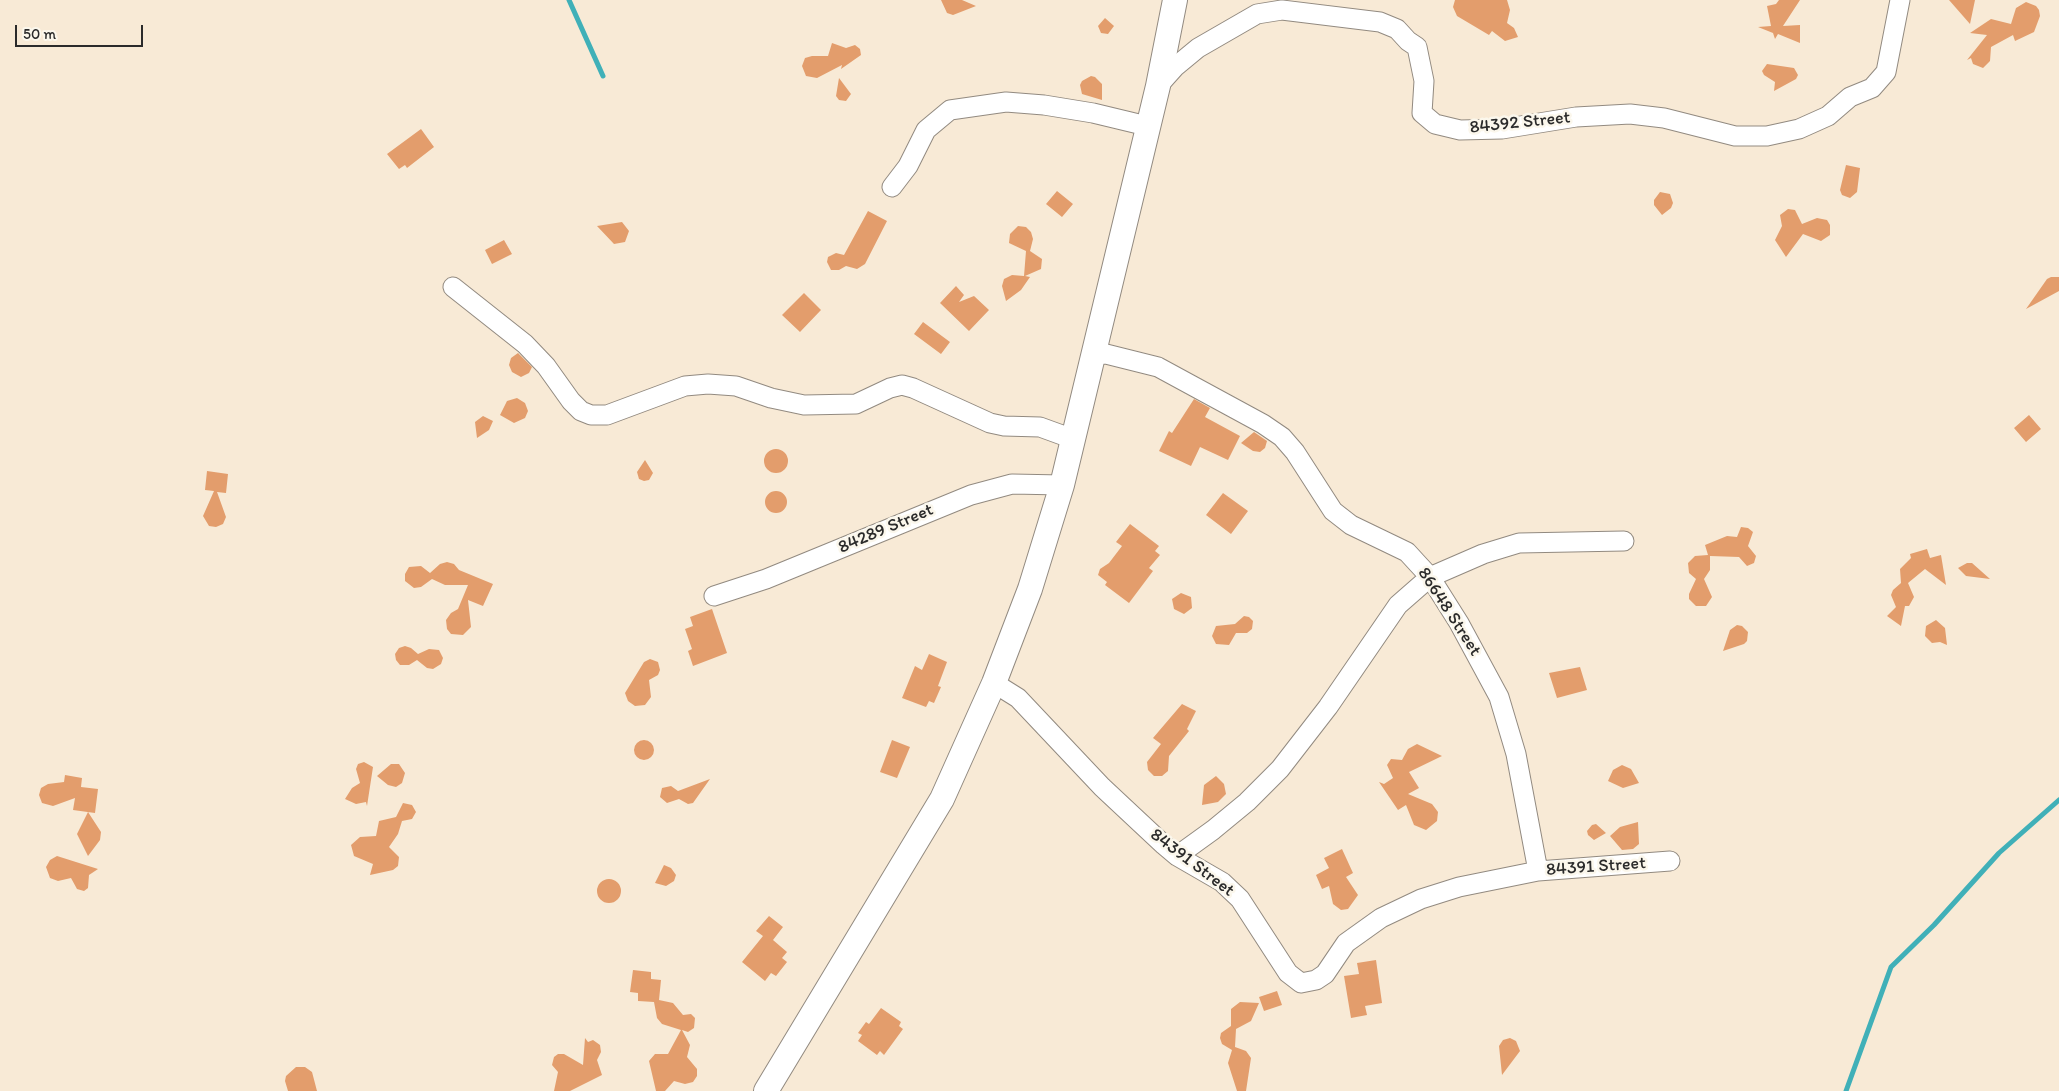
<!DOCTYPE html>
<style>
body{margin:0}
#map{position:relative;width:2059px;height:1091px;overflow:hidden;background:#f8ead6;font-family:Itim,sans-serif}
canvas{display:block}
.scale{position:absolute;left:15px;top:25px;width:128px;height:22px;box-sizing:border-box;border:2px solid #2b2b2b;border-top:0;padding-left:6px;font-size:15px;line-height:18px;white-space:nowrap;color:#2b2b2b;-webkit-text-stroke:4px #fbf7ec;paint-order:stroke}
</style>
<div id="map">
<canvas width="2059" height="1091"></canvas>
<div class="scale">50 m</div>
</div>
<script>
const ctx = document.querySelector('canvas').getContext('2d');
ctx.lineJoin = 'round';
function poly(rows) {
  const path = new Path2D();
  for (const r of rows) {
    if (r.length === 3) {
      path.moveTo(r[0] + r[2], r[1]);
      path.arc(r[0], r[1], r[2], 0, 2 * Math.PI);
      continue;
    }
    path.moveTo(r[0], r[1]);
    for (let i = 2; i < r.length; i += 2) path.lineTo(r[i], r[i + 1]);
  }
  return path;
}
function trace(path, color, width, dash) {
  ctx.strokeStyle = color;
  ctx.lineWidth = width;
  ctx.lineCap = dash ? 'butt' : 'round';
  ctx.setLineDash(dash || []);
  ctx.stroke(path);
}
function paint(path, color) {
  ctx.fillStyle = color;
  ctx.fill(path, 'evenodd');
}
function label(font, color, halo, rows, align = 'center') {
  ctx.font = font + ' Itim,sans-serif';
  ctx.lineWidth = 5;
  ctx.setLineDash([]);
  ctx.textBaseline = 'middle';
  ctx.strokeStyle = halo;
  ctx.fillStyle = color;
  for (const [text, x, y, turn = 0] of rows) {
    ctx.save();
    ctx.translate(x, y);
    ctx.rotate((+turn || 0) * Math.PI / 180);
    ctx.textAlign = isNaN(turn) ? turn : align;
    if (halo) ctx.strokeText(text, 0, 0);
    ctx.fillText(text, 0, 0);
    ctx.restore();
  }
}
const stream = poly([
 [569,0,603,76],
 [1846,1091,1891,967,1934,925,1999,853,2059,800]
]);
const building = poly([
 [941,0,962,0,976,6,953,15,947,13],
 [1455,0,1507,0,1510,10,1507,23,1514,28,1518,37,1505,41,1492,31,1489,35,1457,16,1453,7],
 [1779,0,1800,0,1783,26,1800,25,1800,43,1778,34,1775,39,1773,33,1758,27,1771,26,1767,6,1776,4],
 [1949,0,1975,0,1970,24],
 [2026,2,2036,6,2039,10,2040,16,2034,32,2015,41,2013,35,1991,47,1990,61,1983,68,1973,64,1971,58,1967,60,1987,35,1970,33,1991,19,2011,24,2016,8],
 [1105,18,1114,26,1108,34,1101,33,1098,26],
 [832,43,846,48,855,45,860,49,861,55,841,69,842,65,817,78,806,76,802,66,805,58,812,56,828,56],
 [1767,64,1794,68,1798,75,1796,79,1774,91,1775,82,1764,75,1762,71],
 [1091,76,1095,77,1102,84,1102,100,1082,94,1080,85,1082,81],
 [839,78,851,94,846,101,839,100,836,96],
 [421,129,434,147,407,168,405,165,399,169,387,154],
 [1846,165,1860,168,1857,192,1850,198,1842,195,1840,190],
 [1057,191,1073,204,1062,217,1046,204],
 [1660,192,1670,194,1673,203,1671,208,1662,215,1654,205,1654,200],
 [1788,209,1795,210,1802,224,1817,218,1827,220,1830,225,1830,235,1821,241,1803,234,1786,257,1775,240,1782,226,1780,215],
 [868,211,887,221,865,264,857,269,846,266,839,270,831,270,827,262,828,257,836,253,844,255],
 [622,222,629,231,625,242,614,244,597,226],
 [1018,226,1026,227,1031,232,1033,239,1030,251,1042,259,1041,269,1025,276,1030,277,1021,290,1006,301,1002,286,1004,279,1012,275,1024,276,1026,251,1009,243,1010,234],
 [504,240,512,254,492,264,485,250],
 [2051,277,2059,277,2059,291,2026,309,2047,279],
 [956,286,964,295,959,302,974,296,989,310,969,331,940,303],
 [804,293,821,310,800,332,782,315],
 [923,322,950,342,941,354,914,334],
 [518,353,532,367,529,373,521,377,512,372,509,365,511,358],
 [517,398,525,403,528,411,525,418,514,423,500,415,507,401],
 [1194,399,1210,408,1205,417,1240,436,1228,460,1200,447,1191,466,1159,451,1169,431,1172,433],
 [2029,415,2041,429,2026,442,2014,428],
 [483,416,493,421,489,430,477,438,475,422],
 [1254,432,1267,441,1265,448,1260,452,1253,451,1241,443],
 [776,461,12],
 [645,460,653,473,649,480,644,481,639,479,637,472],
 [207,471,228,474,226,493,217,492,226,517,223,524,216,527,209,526,203,516,214,491,205,490],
 [776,502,11],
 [1223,493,1248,511,1231,534,1206,515],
 [1130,524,1159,546,1155,551,1160,555,1149,568,1153,571,1129,603,1105,585,1107,582,1098,575,1100,569,1109,563,1122,546,1116,542],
 [1741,527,1748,528,1753,532,1748,546,1756,556,1754,563,1747,566,1739,557,1710,556,1710,570,1704,579,1712,597,1706,606,1696,606,1689,599,1689,594,1696,579,1689,573,1688,563,1695,556,1708,555,1705,545,1727,536,1737,537],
 [1927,549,1930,558,1941,555,1946,585,1925,569,1908,583,1914,597,1909,606,1905,606,1901,626,1887,616,1896,607,1891,595,1893,590,1901,583,1900,569,1911,558,1910,554],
 [447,562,454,564,459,570,493,584,483,606,468,600,471,627,463,635,451,634,447,629,446,620,451,613,458,609,468,585,445,585,432,579,421,587,414,588,405,581,405,574,409,567,421,566,430,573,440,564],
 [1967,563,1972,563,1990,579,1966,576,1958,568],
 [1181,593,1191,597,1192,608,1184,614,1174,609,1172,599],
 [712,609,727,653,693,666,688,651,692,649,685,629,693,626,690,617],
 [1244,616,1249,617,1253,621,1252,629,1247,633,1236,633,1229,645,1216,644,1212,636,1216,626,1235,624],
 [1936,620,1945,628,1947,645,1940,642,1932,643,1925,636,1926,626],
 [1737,625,1742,626,1748,632,1747,641,1744,644,1723,651,1730,630],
 [405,646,411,648,418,654,429,649,439,650,443,658,441,664,433,669,427,668,417,660,409,665,400,665,396,660,395,654,399,648],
 [929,654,947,662,938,686,941,687,934,703,929,701,926,707,902,698,915,666,922,670],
 [650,659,658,662,660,670,658,675,649,680,651,697,645,705,635,706,628,701,625,693,644,662],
 [1580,667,1587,690,1557,698,1549,673],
 [1182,704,1196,711,1187,729,1189,731,1169,756,1168,771,1162,776,1154,776,1148,770,1147,762,1161,744,1153,738],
 [644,750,10],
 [892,740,910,747,897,778,880,772],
 [1417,744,1442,756,1409,772,1419,788,1408,794,1432,804,1438,812,1437,821,1426,830,1414,825,1406,805,1398,810,1379,782,1384,784,1393,778,1387,765,1391,759,1402,760,1408,749],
 [364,762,373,767,367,806,366,802,356,804,345,799,352,788,360,783,356,769,358,764],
 [391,764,399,764,405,773,402,783,396,787,388,785,377,776],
 [1622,765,1631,769,1639,783,1623,788,1608,781,1613,770],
 [65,775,82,778,81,787,98,789,95,813,73,810,75,798,53,806,42,803,39,795,41,788,48,784,64,782],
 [1216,776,1224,784,1226,794,1218,802,1202,805,1204,785],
 [710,779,693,803,688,804,679,799,667,803,660,797,662,788,671,786,678,791],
 [403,803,412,805,416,812,412,819,402,821,398,834,389,847,399,857,398,866,393,870,370,875,373,864,354,856,351,845,360,837,376,836,379,821,396,817],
 [88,812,101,832,100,840,88,856,77,834],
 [1638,822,1639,844,1633,849,1622,850,1610,836,1620,827],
 [1596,824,1606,833,1594,840,1588,835,1587,831,1592,825],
 [1342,849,1353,873,1346,877,1358,895,1348,909,1341,910,1333,904,1329,886,1322,889,1316,875,1329,868,1324,858],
 [57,856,98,869,89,875,88,888,84,891,77,889,71,878,58,881,50,878,46,867,50,860],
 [664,865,671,868,676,875,674,881,666,886,655,883],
 [609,891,12],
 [769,916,783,927,773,940,787,952,782,958,787,962,776,976,771,973,765,981,742,962,763,936,756,931],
 [1376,960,1382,1003,1365,1006,1367,1015,1351,1018,1344,976,1359,974,1357,963],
 [633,970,651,972,651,979,661,980,659,1000,673,1003,683,1015,691,1014,695,1018,694,1028,688,1032,682,1030,690,1045,687,1057,697,1069,697,1076,693,1082,685,1084,674,1081,665,1091,656,1091,649,1061,655,1054,668,1054,681,1030,662,1024,657,1018,654,1002,638,1001,638,993,630,992],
 [1277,991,1282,1005,1264,1011,1259,997],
 [1240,1002,1259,1003,1251,1021,1236,1029,1235,1047,1246,1051,1251,1058,1246,1091,1237,1091,1228,1063,1232,1050,1222,1044,1220,1038,1221,1033,1231,1026,1231,1009],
 [881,1008,901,1022,899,1026,903,1029,884,1055,880,1051,877,1055,858,1041,862,1035,858,1033,866,1022,869,1024],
 [585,1038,588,1042,593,1040,600,1045,601,1052,597,1060,602,1075,570,1091,554,1091,558,1072,552,1065,554,1057,558,1054,564,1054,583,1065],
 [1510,1038,1516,1041,1520,1051,1502,1075,1499,1046,1503,1040],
 [296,1067,305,1067,312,1072,317,1091,288,1091,285,1081,286,1076]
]);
const minor = poly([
 [1158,86,1175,67,1198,48,1257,14,1282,10,1380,22,1397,29,1408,41,1417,47,1424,81,1422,113,1435,124,1460,130,1502,129,1576,117,1630,114,1664,118,1735,136,1767,136,1799,129,1828,116,1850,97,1872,88,1886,72,1900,0],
 [892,187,908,166,926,130,950,110,1006,102,1044,105,1093,113,1147,126],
 [453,287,525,344,546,366,571,401,581,411,591,415,607,415,685,386,708,384,736,386,771,398,804,405,856,404,890,388,902,385,913,388,990,423,1004,426,1040,427,1073,439],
 [1093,355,1106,354,1158,367,1263,424,1282,437,1295,452,1333,511,1351,525,1407,552,1418,564,1430,577,1459,623,1499,697,1516,754,1538,871],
 [714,596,766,579,971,495,1012,484,1062,485],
 [994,683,1018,698,1102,787,1164,845,1177,856,1222,882,1240,899,1288,973,1301,983,1316,980,1325,974,1346,943,1381,918,1421,899,1459,887,1538,871,1670,861],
 [1177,856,1213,830,1247,802,1280,769,1328,707,1398,605,1430,577,1483,554,1519,543,1624,541]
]);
const tertiary = poly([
 [766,1091,942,799,994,683,1030,589,1062,485,1158,86,1175,0]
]);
const streetNames = [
 ["84392 Street",1520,123,-6],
 ["84289 Street",886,529,-23],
 ["86648 Street",1449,612,57],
 ["84391 Street",1192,863,37],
 ["84391 Street",1596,867,-4]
];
trace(stream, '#40b0b8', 5);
paint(building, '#e39d6c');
trace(minor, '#928a80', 21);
trace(tertiary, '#928a80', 26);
trace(minor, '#fff', 19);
trace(tertiary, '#fff', 24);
label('18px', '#2b2b2b', '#fbf7ec', streetNames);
</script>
